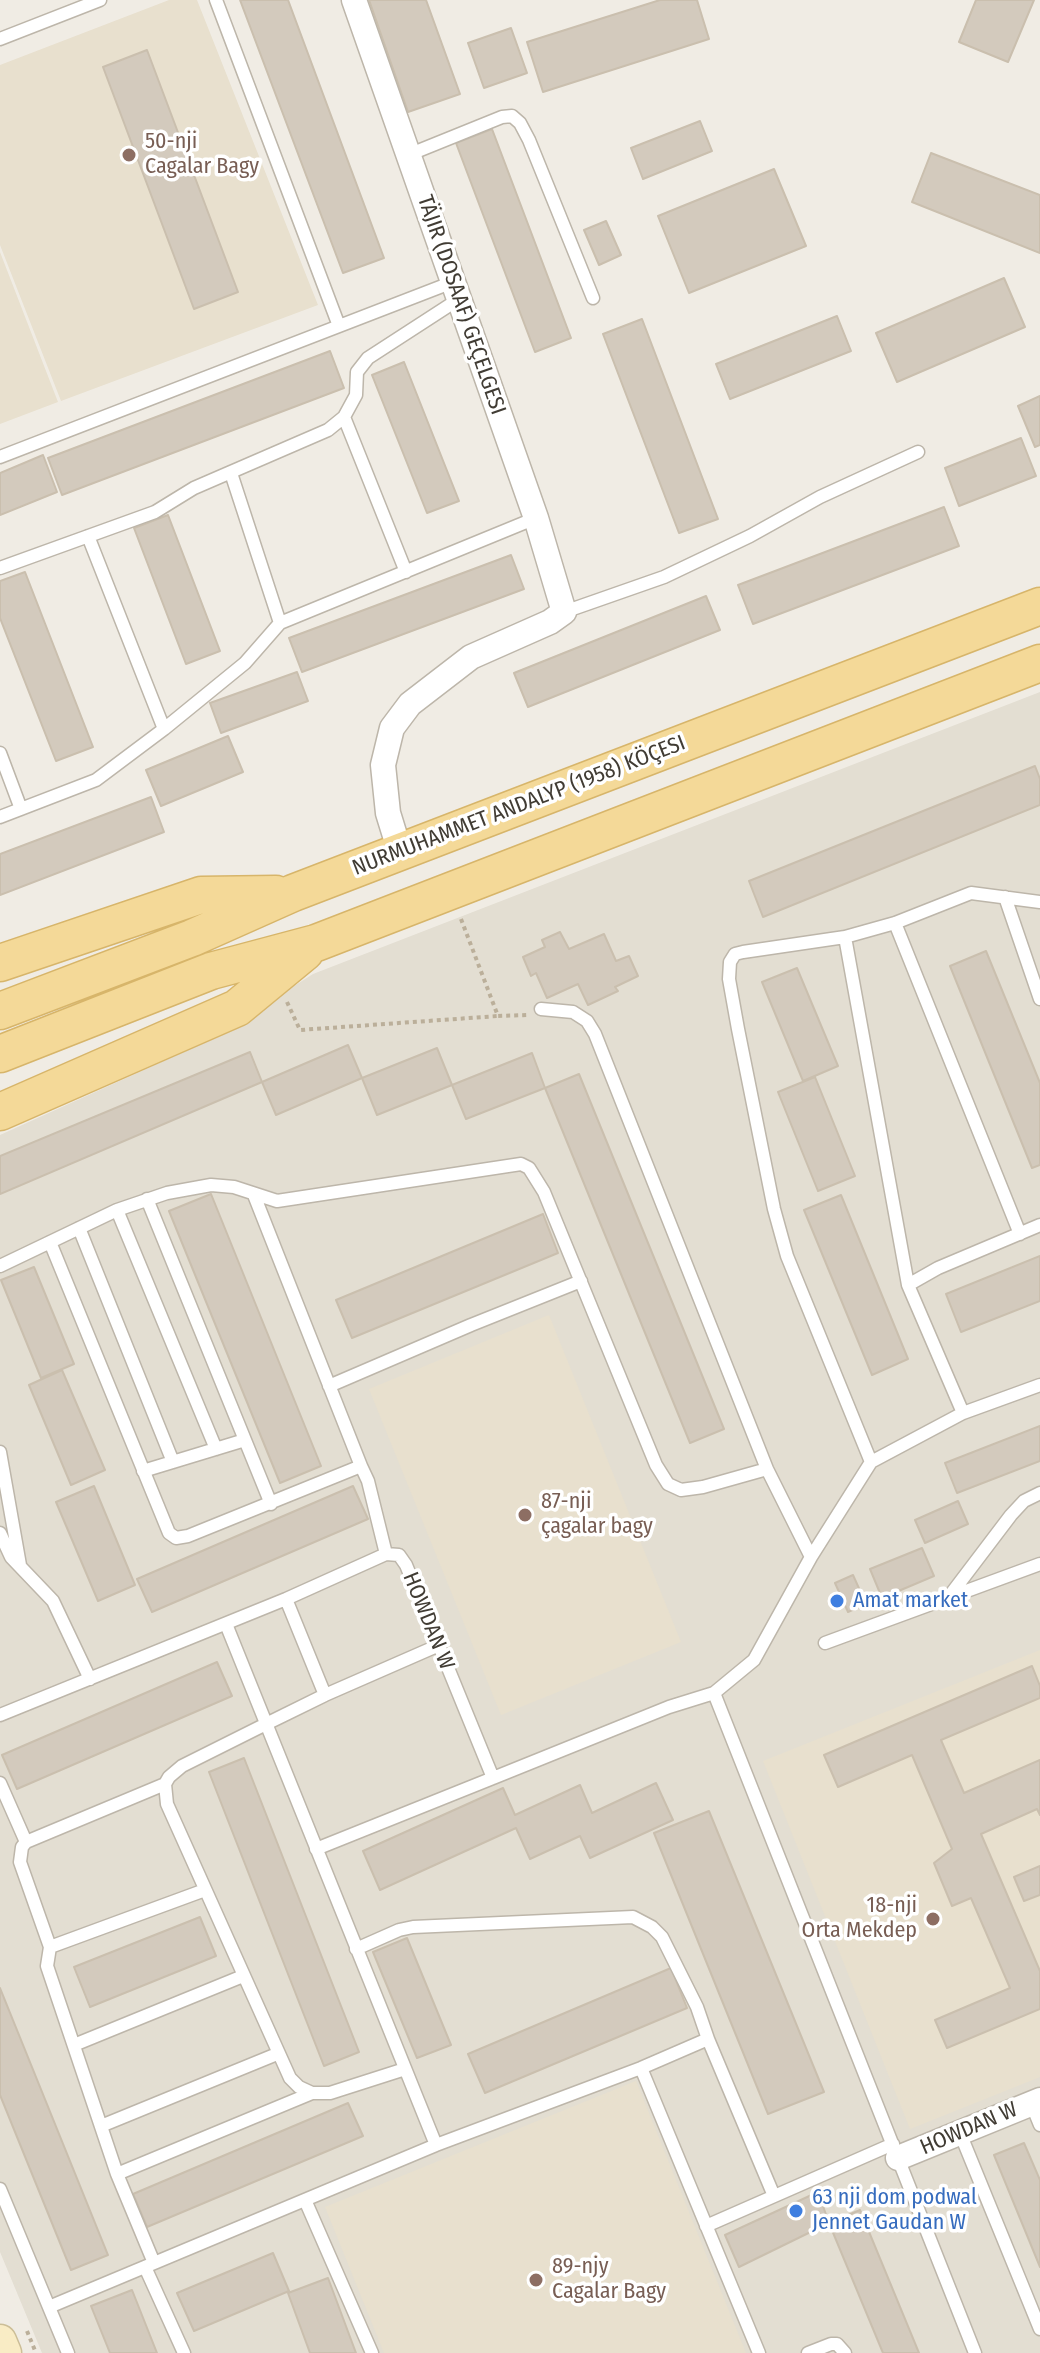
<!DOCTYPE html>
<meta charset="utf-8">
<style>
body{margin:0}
canvas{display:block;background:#f0ece4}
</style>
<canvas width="1040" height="2353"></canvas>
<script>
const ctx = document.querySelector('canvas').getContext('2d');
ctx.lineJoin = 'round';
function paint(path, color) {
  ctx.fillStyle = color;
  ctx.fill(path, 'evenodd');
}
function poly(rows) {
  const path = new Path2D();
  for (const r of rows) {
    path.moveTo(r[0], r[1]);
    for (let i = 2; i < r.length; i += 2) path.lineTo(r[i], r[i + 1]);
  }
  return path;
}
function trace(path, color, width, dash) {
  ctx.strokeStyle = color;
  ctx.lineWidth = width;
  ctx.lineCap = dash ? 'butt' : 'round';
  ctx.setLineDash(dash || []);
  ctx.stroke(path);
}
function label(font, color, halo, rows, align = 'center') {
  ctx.font = font + ' "Fira Sans Condensed",sans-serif';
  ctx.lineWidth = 7;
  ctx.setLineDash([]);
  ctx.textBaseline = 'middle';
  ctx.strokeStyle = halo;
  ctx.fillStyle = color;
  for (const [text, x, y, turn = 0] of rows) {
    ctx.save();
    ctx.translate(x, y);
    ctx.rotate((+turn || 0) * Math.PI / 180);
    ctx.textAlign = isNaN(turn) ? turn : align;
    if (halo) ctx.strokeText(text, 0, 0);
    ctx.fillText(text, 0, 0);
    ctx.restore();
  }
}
const residential = poly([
 [1040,692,1040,2353,42,2353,0,2252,0,1135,206,1042,313,974]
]);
const education = poly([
 [169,0,197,0,318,305,61,401,0,245,0,65],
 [0,252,58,402,0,424],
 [549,1315,681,1642,501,1715,369,1389],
 [1040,1650,1040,2077,910,2129,763,1761],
 [636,2081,746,2353,384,2353,325,2207]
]);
const building = poly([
 [240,0,288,0,384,258,343,273,240,0],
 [369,0,426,0,460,94,408,112,369,0],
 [660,0,697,0,709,39,543,92,527,42,660,0],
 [976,0,1034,0,1008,62,959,42,976,0],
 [511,28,527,73,484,88,468,43,511,28],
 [147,50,238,292,194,309,103,67,147,50],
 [700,121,712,151,643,179,631,148,700,121],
 [492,129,571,338,535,352,456,143,492,129],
 [931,153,1040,195,1040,253,912,202,931,153],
 [774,169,806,246,689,293,658,216,774,169],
 [606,221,621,255,599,265,584,230,606,221],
 [1004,278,1025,327,897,382,876,333,1004,278],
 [837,316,851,351,730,399,716,364,837,316],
 [642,319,718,519,679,533,603,334,642,319],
 [330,351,344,388,62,495,48,458,330,351],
 [404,362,459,501,427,513,372,375,404,362],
 [1040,396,1040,445,1035,447,1018,406,1040,396],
 [1021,438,1036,476,959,506,945,468,1021,438],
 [43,455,57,492,0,515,0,473,43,455],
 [944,507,959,546,753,624,738,585,944,507],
 [168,515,220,651,186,664,134,528,168,515],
 [511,555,524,589,302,672,289,638,511,555],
 [25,572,93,747,56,761,0,618,0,581,25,572],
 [706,596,720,630,528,707,514,673,706,596],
 [297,672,308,701,221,733,210,703,297,672],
 [228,736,243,772,161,806,146,770,228,736],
 [1035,766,1040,779,1040,805,763,917,749,881,1035,766],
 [151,797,164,832,0,895,0,854,151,797],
 [560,932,569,949,604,934,616,961,629,956,638,976,615,987,618,991,588,1005,578,984,547,998,536,973,531,976,523,957,545,947,542,940,560,932],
 [986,951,1040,1083,1040,1165,1032,1168,950,966,986,951],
 [797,968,838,1066,803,1081,762,982,797,968],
 [348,1045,362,1078,276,1115,262,1082,348,1045],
 [437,1048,452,1085,377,1115,362,1078,437,1048],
 [250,1052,262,1082,0,1194,0,1156,250,1052],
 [532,1053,545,1088,466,1119,452,1085,532,1053],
 [579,1074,724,1429,690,1443,545,1088,579,1074],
 [815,1077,855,1176,818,1191,778,1092,815,1077],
 [211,1194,321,1466,280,1483,169,1211,211,1194],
 [841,1195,908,1359,872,1375,804,1210,841,1195],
 [543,1214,558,1253,352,1338,336,1300,543,1214],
 [1040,1256,1040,1301,961,1332,946,1294,1040,1256],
 [34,1267,74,1364,41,1378,1,1280,34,1267],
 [62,1370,105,1470,71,1485,29,1385,62,1370],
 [1040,1426,1040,1461,957,1493,945,1463,1040,1426],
 [94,1486,135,1585,98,1601,56,1502,94,1486],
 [353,1486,368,1519,152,1612,137,1579,353,1486],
 [958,1501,968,1524,925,1543,915,1520,958,1501],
 [922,1548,934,1576,882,1598,870,1569,922,1548],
 [853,1575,866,1604,848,1612,835,1583,853,1575],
 [217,1662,232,1696,17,1789,2,1755,217,1662],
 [1032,1666,1040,1686,1040,1698,941,1740,964,1793,1040,1760,1040,1815,1037,1809,981,1834,1040,1971,1040,2009,947,2048,935,2020,1010,1988,971,1898,952,1906,934,1863,952,1849,912,1755,838,1787,824,1755,1032,1666],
 [244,1758,359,2052,324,2066,209,1772,244,1758],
 [656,1783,673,1820,590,1858,580,1836,530,1859,516,1828,380,1890,363,1851,503,1788,515,1815,580,1785,592,1813,656,1783],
 [709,1811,824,2092,768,2114,654,1833,709,1811],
 [1040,1866,1040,1895,1024,1901,1014,1877,1040,1866],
 [200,1917,216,1956,90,2007,74,1967,200,1917],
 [407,1938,451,2045,417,2058,373,1952,407,1938],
 [671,1968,687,2008,485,2093,468,2054,671,1968],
 [0,1988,108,2255,71,2270,0,2095,0,1988],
 [348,2103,363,2136,147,2227,133,2194,348,2103],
 [1024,2143,1040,2180,1040,2267,994,2155,1024,2143],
 [818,2192,829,2223,739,2267,725,2235,818,2192],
 [860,2210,919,2353,883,2353,829,2223,860,2210],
 [273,2253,289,2291,194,2331,177,2293,273,2253],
 [328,2278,356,2353,310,2353,288,2293,328,2278],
 [132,2290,157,2353,110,2353,91,2306,132,2290]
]);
const path = poly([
 [461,919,498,1016,528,1015],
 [287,1002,300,1030,498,1016],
 [27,2331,36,2353]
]);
const service = poly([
 [216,0,339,326],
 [0,39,100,0],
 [408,155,502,117,512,116,520,123,529,140,593,298],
 [344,417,406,572],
 [0,457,453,282],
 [231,473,280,623],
 [88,536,164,729],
 [0,568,155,512,194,488,328,430,344,417,356,395,357,372,368,358,459,299],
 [564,612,664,577,750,536,820,497,918,452],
 [0,753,21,809],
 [0,817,96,780,164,729,245,663,280,623,536,518],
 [1005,897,1040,999],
 [895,923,1020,1234],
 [845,937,908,1285],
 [541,1009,573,1012,587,1021,595,1034,767,1469,811,1557],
 [254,1195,361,1466],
 [147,1199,271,1504],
 [117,1210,216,1449],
 [79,1228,173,1462],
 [50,1242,169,1533,176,1538,188,1536,361,1466,368,1481,386,1554],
 [0,1266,117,1210,167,1193,211,1185,234,1187,277,1201,521,1164,529,1168,544,1192,656,1465,668,1484,681,1490,703,1487,767,1469],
 [329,1386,471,1325,581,1281],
 [963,1413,908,1285,938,1268,1040,1225],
 [0,1452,20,1565],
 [871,1462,787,1256,774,1209,738,1029,729,979,730,962,735,954,743,952,845,937,895,923,971,893,1040,902],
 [143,1471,245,1440],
 [0,1533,11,1557,53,1601,90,1679],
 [948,1598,1011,1515,1024,1501,1040,1493],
 [286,1599,325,1695],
 [226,1624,436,2145],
 [825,1643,1040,1564],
 [0,1715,286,1599,386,1554,399,1555,406,1565,493,1778,669,1707,714,1693],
 [0,1783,26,1842],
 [316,1849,493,1778],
 [50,1947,205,1890],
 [708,2039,774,2196],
 [74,2045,243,1976],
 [641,2068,759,2353],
 [405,2069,330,2093,312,2093,299,2087,290,2078,167,1804,165,1784,169,1777,182,1766,266,1724,325,1695,437,1646],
 [1031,2103,1040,2125],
 [101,2126,277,2054],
 [960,2133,1040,2329],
 [117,2174,312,2093],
 [0,2189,68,2353],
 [305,2200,372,2353],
 [706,2226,893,2144],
 [154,2263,117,2174,47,1966,50,1947,20,1862,22,1847,26,1842,165,1784],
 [145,2267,184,2353],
 [49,2307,436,2145,641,2068,708,2039,697,2007,662,1937,652,1927,633,1917,413,1927,399,1930,356,1949],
 [808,2353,831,2344,837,2344,845,2353],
 [975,2353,714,1693,754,1660,811,1557,871,1462,963,1413,1040,1385]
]);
const minor = poly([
 [354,0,536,518,564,612,550,622,471,657,410,704,392,728,383,765,388,813,400,852],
 [898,2158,1040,2100]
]);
const secondary = poly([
 [0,2341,5,2353]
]);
const primary = poly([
 [0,963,201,895,276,894],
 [0,1011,192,938,293,893,1040,606],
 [0,1054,211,971,316,943,1040,663],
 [0,1112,237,1008,305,952]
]);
const markers = [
 [129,155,8,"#8d6e63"],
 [525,1515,8,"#8d6e63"],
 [837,1601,8,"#3f7fe0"],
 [933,1919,8,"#8d6e63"],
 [796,2211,8,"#3f7fe0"],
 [536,2280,8,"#8d6e63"]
];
const educationNames = [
 ["50-nji",145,142],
 ["Cagalar Bagy",145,167],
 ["87-nji",541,1502],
 ["çagalar bagy",541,1527],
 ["18-nji",917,1906,"right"],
 ["Orta Mekdep",917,1931,"right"],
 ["89-njy",552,2267],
 ["Cagalar Bagy",552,2292]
];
const streetNames = [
 ["TÄJIR (DOSAAF) GEÇELGESI",461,305,71],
 ["NURMUHAMMET ANDALYP (1958) KÖÇESI",519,806,-21],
 ["HOWDAN W",428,1621,68],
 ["HOWDAN W",969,2129,-23]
];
const shopNames = [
 ["Amat market",853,1601],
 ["63 nji dom podwal",812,2198],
 ["Jennet Gaudan W",812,2223]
];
paint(residential, '#e3ded2');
paint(education, '#e8e0ce');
paint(building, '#d3cabd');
trace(building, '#cabfae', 2);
trace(service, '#bdb6aa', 15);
trace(minor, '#bdb6aa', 27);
trace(secondary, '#ccbe97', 35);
trace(primary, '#d7b56a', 39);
trace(path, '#bbaf9a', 4, [4, 4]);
trace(service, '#fff', 12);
trace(minor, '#fff', 24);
trace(secondary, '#f9ecc5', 32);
trace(primary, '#f4d998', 36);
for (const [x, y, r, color] of markers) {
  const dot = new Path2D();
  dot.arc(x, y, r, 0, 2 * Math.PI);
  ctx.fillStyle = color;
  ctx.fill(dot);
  trace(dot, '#fff', 3);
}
label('22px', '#785e54', '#fff', educationNames, 'left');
label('22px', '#413c34', '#fff', streetNames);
label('22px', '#366cbe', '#fff', shopNames, 'left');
</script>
